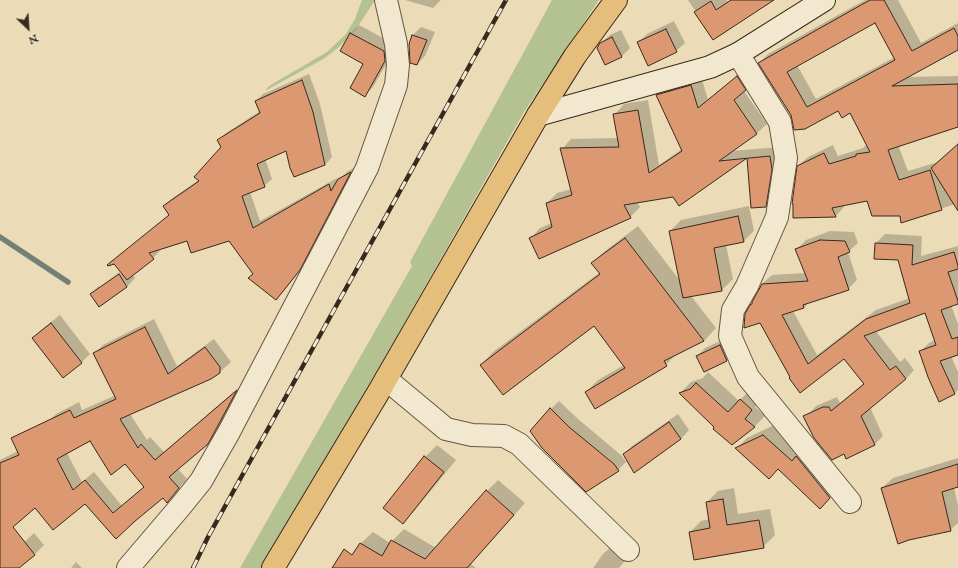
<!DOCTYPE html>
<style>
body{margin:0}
#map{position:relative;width:958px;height:568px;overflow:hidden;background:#ebdcb7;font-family:"IM FELL English",serif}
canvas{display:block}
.north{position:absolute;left:8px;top:8px;width:40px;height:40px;-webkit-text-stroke:3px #f2e8d0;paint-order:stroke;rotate:155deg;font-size:11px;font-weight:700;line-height:16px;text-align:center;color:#38291c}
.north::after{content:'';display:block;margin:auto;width:14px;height:18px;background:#38291c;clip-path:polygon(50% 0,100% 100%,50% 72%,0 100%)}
</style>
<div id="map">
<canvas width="958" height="568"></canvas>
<div class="north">N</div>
</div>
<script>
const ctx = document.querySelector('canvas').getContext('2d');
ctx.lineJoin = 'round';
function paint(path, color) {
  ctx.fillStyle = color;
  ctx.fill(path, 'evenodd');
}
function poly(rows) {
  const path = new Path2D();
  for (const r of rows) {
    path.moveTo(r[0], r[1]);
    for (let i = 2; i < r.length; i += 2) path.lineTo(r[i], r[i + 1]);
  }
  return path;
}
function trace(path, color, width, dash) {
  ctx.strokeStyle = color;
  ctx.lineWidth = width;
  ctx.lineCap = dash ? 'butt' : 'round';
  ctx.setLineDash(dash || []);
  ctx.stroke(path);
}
const green = poly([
 [362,0,375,0,357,28,339,47,325,58,265,91,269,86,327,52,346,34,355,19],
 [552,0,599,0,524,112,294,517,262,568,240,568,412,266,410,262]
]);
const shadow = poly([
 [405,0,441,0,433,8],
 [688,0,726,0,727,1,772,0,714,39],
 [865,0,898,0,921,43,958,23,958,49,906,77,958,76,958,126,898,145,908,171,938,162,958,144,958,209,955,204,902,222,900,215,868,200,843,205,844,207,836,216,794,217,798,166,808,157,833,145,838,156,863,148,866,145,868,145,850,112,838,109,792,115,759,63,768,54],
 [876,21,895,57,816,99,797,65],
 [674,21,685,43,676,51,638,43,647,34],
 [359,25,392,43,393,52,373,87,365,95,365,63,342,50,351,33],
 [421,27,435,32,425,56,417,64,410,45,413,35],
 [621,30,630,48,621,57,601,43,610,35],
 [747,68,755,80,744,91,767,124,757,133,731,151,780,147,775,196,766,206,752,207,748,157,680,205,673,195,637,202,640,207,630,217,531,238,540,228,552,223,547,203,557,193,572,189,562,149,571,139,619,138,615,114,624,104,648,100,659,165,682,149,657,95,667,86,701,76,708,100],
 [309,74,320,104,332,157,325,165,287,150,265,159,272,179,264,186,250,192,260,221,337,178,337,182,347,172,357,166,307,261,284,291,276,299,255,273,229,240,188,240,159,249,160,251,153,258,133,275,135,278,127,287,99,305,91,294,99,286,121,271,170,215,164,206,171,199,199,180,222,147,218,140,226,133,260,111,256,101,263,94],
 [122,271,123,272,99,289,99,286],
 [749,206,754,231,743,242,726,245,733,279,722,290,691,296,716,328,704,341,677,353,666,365,586,392,598,380,624,365,595,324,481,365,493,352,599,273,592,263,605,251,638,226,681,282,670,231,681,220],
 [830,231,854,232,858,243,848,252,857,280,848,289,810,301,804,308,793,311,817,355,876,310,910,298,899,259,876,243,885,234,922,236,921,256,958,246,958,303,951,305,958,324,958,354,951,356,958,372,958,390,954,394,920,352,929,343,935,340,925,312,875,330,900,362,905,358,914,370,906,379,870,407,883,436,874,445,844,452,807,416,816,406,837,397,840,403,864,383,844,357,791,377,751,306,762,284,772,275,806,273,797,249,806,240],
 [60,315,90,354,82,362,63,377,33,338,41,330],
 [154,319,177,366,214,339,231,362,222,370,211,378,130,414,147,440,150,437,164,452,242,385,216,435,207,444,178,469,187,479,175,493,167,502,163,496,134,521,85,503,35,507,0,529,0,460,18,451,56,414,79,402,82,410,116,395,95,353,103,345],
 [90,439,125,462,145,486,122,506,94,472,82,482,67,453],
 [729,337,735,352,727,360,704,371,697,356,705,348],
 [708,372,739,401,752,388,763,398,755,407,765,416,754,427,716,427,680,393,691,382,703,378],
 [559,401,578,419,622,456,626,462,618,470,586,491,551,409],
 [678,414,689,430,681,439,634,471,624,455,632,446],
 [774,425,841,486,820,508,778,468,737,448,747,438],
 [437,445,456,460,415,510,403,523,425,457],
 [958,458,958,486,954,487,958,506,958,523,950,530,882,488,893,478],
 [498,480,525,503,471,564,476,568,362,568,350,561,361,543,373,532,390,543,404,529,436,548,487,491],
 [734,488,738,514,770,509,775,535,763,547,690,532,701,521,710,519,707,502,718,491],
 [34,533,44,545,35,554,17,568,0,568,0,565],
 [612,546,627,558,619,568,593,568,603,554],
 [76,562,82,568,71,568]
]);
const stream = poly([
 [0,237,68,282]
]);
const building = poly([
 [731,0,774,0,713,40,694,12,711,1,716,10,731,0],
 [870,0,884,0,912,51,954,28,958,36,958,50,892,86,958,84,958,127,888,150,899,180,930,170,942,210,901,223,900,216,872,216,867,201,832,208,836,217,793,218,793,204,792,204,797,166,824,153,829,164,856,156,856,154,870,152,850,113,842,118,838,111,805,129,794,130,791,115,758,63,870,0],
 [875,23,895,60,807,107,787,72,875,23],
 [666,29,677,52,648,66,637,42,666,29],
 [350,33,384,51,385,61,365,97,350,88,363,64,340,51,350,33],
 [412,35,427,40,417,65,410,63,409,44,412,35],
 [612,37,622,57,605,65,597,48,600,43,612,37],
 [737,76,746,90,734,100,757,134,719,161,770,156,772,170,766,207,751,208,747,158,679,206,673,197,624,205,631,218,539,259,529,238,552,227,546,203,572,195,560,148,619,147,613,114,638,110,649,173,682,151,656,95,691,85,698,108,737,76],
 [302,80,313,112,325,165,294,177,290,168,286,151,257,164,265,187,242,196,253,228,329,184,331,191,338,179,351,172,300,270,276,300,248,278,253,274,229,241,191,253,187,241,149,253,154,259,127,280,114,264,108,266,107,265,169,215,163,206,199,181,194,177,221,147,217,140,260,113,255,101,302,80],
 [958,144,958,211,931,168,958,144],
 [738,216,744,242,714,248,722,291,683,298,669,231,738,216],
 [625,238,704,341,664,361,667,366,595,409,585,392,625,368,594,326,503,395,480,365,600,274,591,263,625,238],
 [820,240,845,241,850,252,838,257,849,290,803,305,804,308,782,315,808,364,866,319,910,303,898,260,874,259,875,243,913,245,912,265,954,252,958,266,958,269,948,272,958,301,958,304,941,310,952,339,958,337,958,355,940,361,955,394,939,402,928,377,919,351,936,345,925,313,864,336,890,370,896,366,906,379,861,416,875,445,846,459,844,454,832,460,814,438,803,416,823,407,829,407,831,411,864,384,844,359,800,393,789,378,790,377,760,323,744,328,744,327,745,314,750,305,752,304,752,302,762,284,808,281,795,249,820,240],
 [119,274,127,287,99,307,90,294,119,274],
 [51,323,82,363,63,378,32,338,51,323],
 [145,327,168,374,205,347,220,367,220,373,211,379,120,419,138,448,141,444,155,460,237,390,208,444,169,477,179,488,167,503,163,498,134,522,116,539,85,504,53,530,35,508,13,527,35,555,19,568,0,568,0,463,19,455,11,438,70,410,74,418,116,399,93,353,145,327],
 [90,441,111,475,125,464,144,487,113,513,85,480,73,490,57,459,90,441],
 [720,345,727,361,704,372,696,356,720,345],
 [696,383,728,412,740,399,752,410,745,419,755,427,732,445,713,429,714,427,679,393,690,389,696,383],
 [550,408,569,427,614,464,619,471,586,492,542,448,530,431,550,408],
 [669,422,681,439,634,473,623,454,669,422],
 [763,435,792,461,796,456,830,498,820,509,778,469,769,479,735,448,763,435],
 [424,456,444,472,403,524,383,508,424,456],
 [958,464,958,487,942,492,951,531,909,540,898,544,881,488,958,464],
 [486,490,514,515,467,568,332,568,344,549,352,555,360,543,382,556,391,540,425,559,486,490],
 [723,499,727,525,759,520,764,548,694,560,689,532,710,528,706,502,723,499]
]);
const street = poly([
 [738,54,780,122,786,158,777,217,747,286,733,310,730,336,748,377,850,502],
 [386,379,446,429,472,435,504,436,519,444,628,550],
 [128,568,180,507,201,481,229,432,367,168,396,85,398,65,396,44,386,0]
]);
const secondary = poly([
 [538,115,710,67,738,54,824,0]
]);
const primary = poly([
 [273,568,378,393,538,115,575,56,616,0]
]);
const rail = poly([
 [193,568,208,537,506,0]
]);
paint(green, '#b4c190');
paint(shadow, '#0003');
trace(stream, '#728077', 5.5);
paint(building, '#dc9871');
trace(building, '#38291c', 1);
trace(street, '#655643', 24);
trace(secondary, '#38291c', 24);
trace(primary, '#38291c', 24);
trace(street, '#f2e8d0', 22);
trace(secondary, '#f2e8d0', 22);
trace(primary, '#e6be7c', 22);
trace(rail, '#38291c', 4.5);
trace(rail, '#f2e8d0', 3, [9]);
</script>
